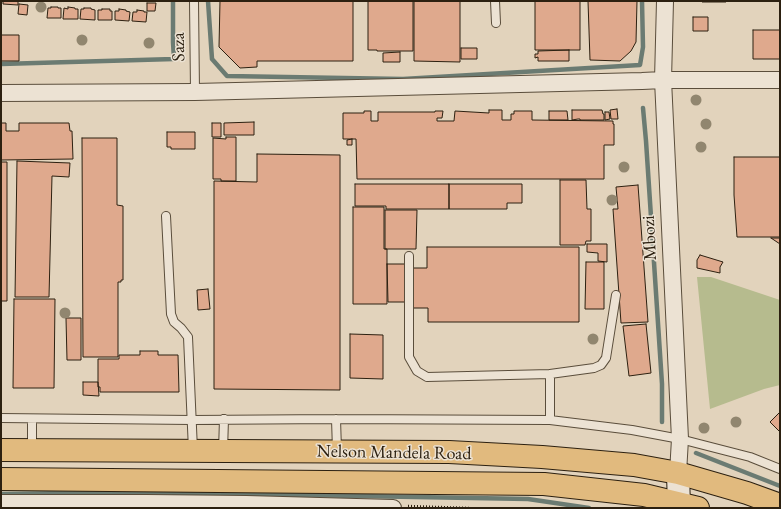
<!DOCTYPE html>
<style>
body{margin:0}
#map{position:relative;width:781px;height:509px;overflow:hidden;background:#e2d3bc;font-family:"EB Garamond",serif}
canvas{display:block}
.frame{position:absolute;inset:0;border:2px solid #2c2010;pointer-events:none}
</style>
<div id="map">
<canvas width="781" height="509"></canvas>
<div class="frame"></div>
</div>
<script>
const ctx = document.querySelector('canvas').getContext('2d');
ctx.lineJoin = 'round';
function paint(path, color) {
  ctx.fillStyle = color;
  ctx.fill(path, 'evenodd');
}
function poly(rows) {
  const path = new Path2D();
  for (const r of rows) {
    path.moveTo(r[0], r[1]);
    for (let i = 2; i < r.length; i += 2) path.lineTo(r[i], r[i + 1]);
  }
  return path;
}
function trace(path, color, width, dash) {
  ctx.strokeStyle = color;
  ctx.lineWidth = width;
  ctx.lineCap = dash ? 'butt' : 'round';
  ctx.setLineDash(dash || []);
  ctx.stroke(path);
}
function label(font, color, halo, rows, align = 'center') {
  ctx.font = font + ' "EB Garamond",serif';
  ctx.lineWidth = 3;
  ctx.setLineDash([]);
  ctx.textBaseline = 'middle';
  ctx.strokeStyle = halo;
  ctx.fillStyle = color;
  for (const [text, x, y, turn = 0] of rows) {
    ctx.save();
    ctx.translate(x, y);
    ctx.rotate((+turn || 0) * Math.PI / 180);
    ctx.textAlign = isNaN(turn) ? turn : align;
    if (halo) ctx.strokeText(text, 0, 0);
    ctx.fillText(text, 0, 0);
    ctx.restore();
  }
}
const green = poly([
 [697,277,711,277,780,300,780,385,764,389,710,409]
]);
const stream = poly([
 [208,1,212,59,227,76,403,79,640,65,643,47,642,1],
 [1,64,174,59,173,42,173,1],
 [643,108,646,141,662,384,662,422],
 [696,453,780,486],
 [1,494,132,492,528,499,589,508]
]);
const building = poly([
 [3,1,18,1,18,5,3,4,3,1],
 [220,1,353,1,353,61,257,61,257,67,240,68,219,47,220,1],
 [368,1,413,1,413,51,377,51,377,50,368,50,368,1],
 [414,1,460,1,460,62,414,61,414,1],
 [535,1,580,1,580,50,535,50,535,1],
 [588,1,637,1,636,42,631,51,620,61,590,60,588,1],
 [701,1,726,1,726,2,702,2,701,1],
 [147,3,156,3,155,11,147,11,147,3],
 [19,4,28,5,27,15,18,14,19,4],
 [51,7,58,7,58,8,61,8,61,18,47,18,48,8,51,8,51,7],
 [68,7,75,8,75,9,78,9,78,19,63,19,64,8,68,9,68,7],
 [84,8,91,8,91,9,95,10,95,20,80,19,81,9,84,9,84,8],
 [102,9,110,9,110,11,112,11,112,20,98,20,98,10,102,10,102,9],
 [119,9,126,10,126,11,130,12,129,21,115,20,115,11,119,11,119,9],
 [137,10,144,11,144,12,147,12,146,22,132,21,133,12,137,12,137,10],
 [693,17,708,17,708,31,693,31,693,17],
 [753,30,780,30,780,59,753,59,753,30],
 [1,35,19,35,19,61,1,61,1,35],
 [461,48,477,48,477,59,461,59,461,48],
 [569,50,569,61,538,61,538,57,535,58,535,54,538,54,538,51,569,50],
 [400,52,400,62,383,62,383,53,400,52],
 [617,109,618,119,611,119,610,110,617,109],
 [489,110,502,110,502,120,511,120,511,114,514,114,514,111,532,111,532,120,613,121,613,124,614,124,614,145,604,145,604,179,357,179,356,139,343,139,343,113,364,113,364,111,371,111,371,121,378,121,378,112,435,112,435,111,443,111,442,118,437,118,437,121,454,121,455,111,489,113,489,110],
 [572,110,602,110,603,114,604,114,604,120,580,120,580,119,578,119,572,120,572,110],
 [549,111,567,111,568,120,549,120,549,111],
 [605,112,609,112,610,119,605,120,605,112],
 [254,122,254,135,224,135,224,123,254,122],
 [1,123,6,123,6,131,19,131,19,123,69,123,70,131,72,131,73,159,1,160,1,123],
 [212,123,221,123,221,137,212,137,212,123],
 [167,132,195,132,195,149,171,149,171,147,167,147,167,132],
 [226,137,236,137,236,181,221,181,221,179,213,179,213,138,226,139,226,137],
 [82,138,117,138,117,205,123,206,123,280,121,280,121,282,118,282,118,357,83,357,82,138],
 [352,139,352,145,347,145,347,140,352,139],
 [257,154,340,155,340,390,214,389,214,181,257,182,257,154],
 [734,157,780,157,780,237,737,237,734,195,734,157],
 [17,161,70,163,69,177,52,176,49,297,15,297,17,161],
 [1,162,7,162,7,301,1,301,1,162],
 [560,180,586,180,587,209,591,209,591,241,586,241,585,245,560,245,560,180],
 [355,184,449,184,449,209,386,209,386,206,355,206,355,184],
 [449,184,522,184,522,203,507,203,507,209,449,209,449,184],
 [638,185,648,322,621,323,613,209,618,209,616,187,638,185],
 [353,207,384,207,384,249,387,249,387,304,353,304,353,207],
 [385,210,417,210,416,249,385,249,385,210],
 [771,238,780,238,780,244,771,238],
 [587,244,607,244,607,262,598,261,598,253,587,252,587,244],
 [427,247,579,247,579,322,428,322,428,308,413,308,412,268,427,268,427,247],
 [700,255,723,262,720,267,720,273,697,268,697,260,700,255],
 [586,262,604,262,604,309,585,309,586,262],
 [387,264,409,264,409,302,388,302,387,264],
 [208,289,210,309,198,310,197,290,208,289],
 [14,299,55,299,54,388,13,388,14,299],
 [66,318,81,318,81,360,67,360,66,318],
 [646,324,651,373,629,376,623,326,646,324],
 [350,334,383,335,383,379,350,378,350,334],
 [140,351,158,351,158,355,178,355,179,392,100,392,100,387,98,387,98,359,119,359,119,355,140,355,140,351],
 [83,382,98,382,99,396,83,395,83,382],
 [780,412,780,432,770,422,780,412]
]);
const path = poly([
 [408,506,469,508]
]);
const lane = poly([
 [194,1,195,92],
 [495,1,496,23],
 [166,216,171,314,174,322,181,328,188,337,193,450],
 [409,256,409,357,417,371,427,377,550,374,550,420],
 [550,374,594,368,601,365,606,358,616,295],
 [1,418,192,420,336,419,550,420,632,430,680,439,750,457,780,469],
 [336,419,337,450],
 [32,450,32,419],
 [223,451,224,419]
]);
const street = poly([
 [665,1,663,80,680,439,678,473],
 [1,93,195,92,642,81,663,80,780,80],
 [1,503,147,503,246,504,393,508]
]);
const secondary = poly([
 [678,473,679,508]
]);
const primary = poly([
 [1,450,449,452,542,457,634,465,678,473,747,493,780,505],
 [1,479,544,484,644,495,698,508]
]);
const trees = [
 [41,7],
 [82,40],
 [149,43],
 [696,100],
 [706,124],
 [701,147],
 [624,167],
 [612,200],
 [65,313],
 [593,339],
 [736,422],
 [704,428]
];
const streetNames = [
 ["Saza",179,47,-91],
 ["Mbozi",650,238,-93],
 ["Nelson Mandela Road",394,453,1]
];
paint(green, '#b6bb8e');
trace(stream, '#6b7b72', 4.5);
paint(building, '#dfa98d');
trace(building, '#2c2010', 1);
trace(lane, '#5a4d3b', 10);
trace(street, '#5a4d3b', 18);
trace(secondary, '#2c2010', 24);
trace(primary, '#2c2010', 24);
trace(path, '#2c2010', 2.5, [1, 2]);
trace(lane, '#ece2d3', 8);
trace(street, '#ece2d3', 16);
trace(secondary, '#ece2d3', 22);
trace(primary, '#e1ba7e', 22);
ctx.fillStyle = '#91866f';
for (const [x, y] of trees) {
  ctx.beginPath();
  ctx.arc(x, y, 5.5, 0, 2 * Math.PI);
  ctx.fill();
}
label('18px', '#2c2010', '#ece2d3', streetNames);
</script>
